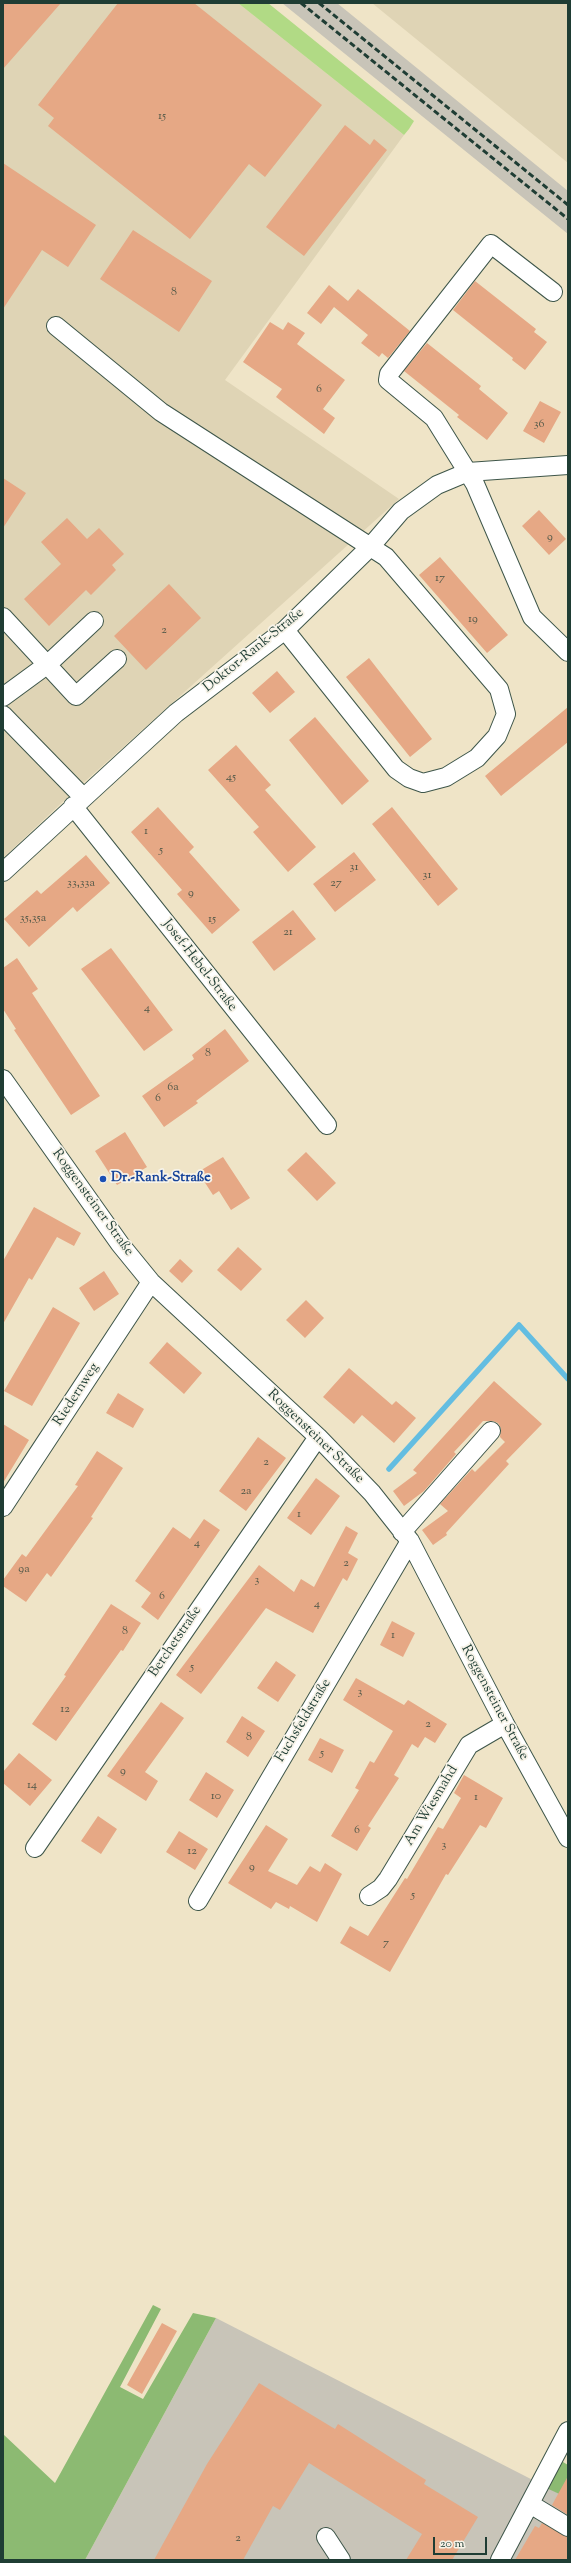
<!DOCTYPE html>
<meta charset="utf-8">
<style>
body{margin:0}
#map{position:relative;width:571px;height:2563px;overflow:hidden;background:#efe4c7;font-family:"Sorts Mill Goudy",serif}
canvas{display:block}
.frame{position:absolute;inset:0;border:4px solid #1f3d34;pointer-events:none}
.scale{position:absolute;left:433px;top:2537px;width:54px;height:18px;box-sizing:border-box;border:2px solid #1f3d34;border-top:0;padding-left:5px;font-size:12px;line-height:14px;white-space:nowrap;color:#1f3d34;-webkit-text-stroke:3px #f7f3e8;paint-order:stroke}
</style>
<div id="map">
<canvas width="571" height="2563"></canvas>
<div class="frame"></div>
<div class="scale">20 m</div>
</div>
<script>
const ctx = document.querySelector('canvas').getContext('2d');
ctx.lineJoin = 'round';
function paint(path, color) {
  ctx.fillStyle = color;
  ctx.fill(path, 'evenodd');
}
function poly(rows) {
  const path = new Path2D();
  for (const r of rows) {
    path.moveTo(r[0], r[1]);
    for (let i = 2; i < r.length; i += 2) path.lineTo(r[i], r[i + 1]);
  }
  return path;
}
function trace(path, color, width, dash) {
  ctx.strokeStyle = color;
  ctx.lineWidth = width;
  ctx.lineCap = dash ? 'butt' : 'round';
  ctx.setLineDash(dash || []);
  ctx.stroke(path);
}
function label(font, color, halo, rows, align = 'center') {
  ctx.font = font + ' "Sorts Mill Goudy",serif';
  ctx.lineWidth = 3.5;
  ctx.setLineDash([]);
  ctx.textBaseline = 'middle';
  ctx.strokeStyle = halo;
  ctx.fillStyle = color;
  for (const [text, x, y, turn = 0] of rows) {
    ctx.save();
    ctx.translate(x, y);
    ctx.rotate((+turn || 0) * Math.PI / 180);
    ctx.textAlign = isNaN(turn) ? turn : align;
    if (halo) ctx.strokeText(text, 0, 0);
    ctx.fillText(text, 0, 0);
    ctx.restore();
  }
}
const built = poly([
 [3,3,238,3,404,135,225,380,399,499,71,794,3,858],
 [372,3,568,3,568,163]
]);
const industrial = poly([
 [282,3,337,3,568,191,568,234],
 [216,2318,568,2498,568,2560,85,2560]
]);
const green = poly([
 [238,3,268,3,414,121,409,129,404,135]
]);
const forest = poly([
 [153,2305,161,2309,120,2387,143,2399,193,2313,216,2318,85,2560,3,2560,3,2434,55,2483],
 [558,2459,568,2465,568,2498,542,2486]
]);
const stream = poly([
 [389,1469,519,1325,568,1379]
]);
const building = poly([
 [3,3,61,3,3,69],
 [118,3,194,3,322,105,265,177,249,164,190,239,48,126,54,118,38,105],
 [345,125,370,145,374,139,387,150,304,256,266,227],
 [3,163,96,225,68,267,42,250,3,309],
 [133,230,212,281,179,332,100,279],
 [475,281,536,329,534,332,547,342,525,370,512,360,513,358,453,310],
 [329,285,348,301,358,289,410,331,388,358,382,353,379,357,361,343,368,335,334,307,321,324,307,313],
 [270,322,283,330,288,322,305,333,297,344,345,380,323,409,335,418,324,434,276,397,282,389,243,362],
 [427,343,481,386,479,389,508,413,487,440,457,417,459,415,404,371],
 [540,401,561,412,544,443,523,431],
 [3,478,26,493,3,528],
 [539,510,566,539,549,555,522,526],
 [67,518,87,539,99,528,124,554,112,565,116,570,91,595,86,590,49,626,24,599,61,564,41,542],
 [440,557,508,635,487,653,419,575],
 [169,584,201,618,146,670,114,636],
 [369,658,432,739,410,757,346,677],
 [277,671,295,692,270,713,252,693],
 [568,707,568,742,501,796,485,776],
 [315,717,369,781,342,805,289,740],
 [236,745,271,785,265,790,316,847,288,872,253,832,259,827,208,770],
 [158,807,194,847,189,852,240,910,212,934,177,894,182,890,131,832],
 [392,807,458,889,438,906,372,824],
 [354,852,376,880,335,912,313,884],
 [86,855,110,883,77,912,73,907,29,947,4,919,37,890,41,894],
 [293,910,316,939,274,971,252,942],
 [111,948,173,1030,144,1051,81,969],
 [17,958,38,989,32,993,100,1096,71,1115,14,1030,16,1029,3,1009,3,968],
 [225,1029,249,1061,196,1101,198,1103,164,1127,142,1096,194,1059,192,1055],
 [125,1132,147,1167,117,1185,95,1151],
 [306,1152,336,1183,317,1201,287,1170],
 [223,1157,250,1198,231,1210,219,1191,213,1195,198,1172],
 [34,1207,81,1233,74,1246,57,1237,32,1280,29,1278,3,1324,3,1261],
 [238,1247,262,1269,241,1291,217,1270],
 [180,1259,193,1271,182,1283,169,1271],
 [104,1271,119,1294,94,1311,79,1288],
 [306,1300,324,1318,305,1338,286,1320],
 [53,1307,80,1323,32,1406,4,1391],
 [167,1342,202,1373,184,1394,149,1363],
 [349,1368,392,1405,396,1401,416,1418,394,1443,362,1415,354,1424,323,1397],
 [494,1381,542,1424,506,1461,509,1464,446,1533,447,1535,433,1545,422,1530,448,1511,440,1504,472,1469,475,1472,505,1442,500,1437,501,1428,498,1423,493,1421,483,1421,454,1452,456,1454,424,1491,404,1506,393,1491,417,1473,413,1470],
 [118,1393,144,1409,133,1428,106,1413],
 [3,1424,29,1440,3,1483],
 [258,1437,286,1458,246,1511,219,1491],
 [97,1451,123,1468,91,1517,93,1518,51,1577,47,1573,26,1602,3,1586,3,1580,22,1554,26,1557,78,1486,75,1485],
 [316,1478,340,1496,311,1535,287,1518],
 [204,1519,220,1530,158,1620,141,1607,151,1593,135,1581,173,1527,190,1539],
 [346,1526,358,1533,348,1553,358,1559,347,1581,343,1578,313,1633,266,1608,201,1694,176,1675,259,1565,294,1592,301,1579,314,1587],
 [111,1604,141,1623,123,1651,121,1650,56,1741,32,1724,66,1676,64,1675],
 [392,1621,415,1633,403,1657,380,1645],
 [276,1661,296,1675,278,1702,257,1688],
 [356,1678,404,1705,408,1700,447,1724,435,1743,425,1737,418,1748,412,1744,394,1775,399,1778,368,1826,371,1828,357,1851,331,1836,359,1790,355,1788,370,1761,374,1763,393,1731,343,1700],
 [161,1702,184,1718,145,1772,158,1781,146,1801,107,1776],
 [242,1716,265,1731,248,1757,226,1742],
 [320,1738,344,1750,332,1773,308,1760],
 [19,1753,52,1780,30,1806,3,1783,3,1772],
 [206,1772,234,1790,217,1818,189,1800],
 [464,1775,503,1798,486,1828,480,1825,448,1875,446,1874,390,1972,340,1943,350,1926,368,1936,405,1878,407,1879,438,1827,443,1829,461,1798,454,1793],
 [98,1816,117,1829,101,1854,81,1841],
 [266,1825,288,1839,268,1871,297,1885,310,1866,320,1872,325,1863,342,1874,317,1922,290,1906,289,1909,276,1902,271,1909,228,1883],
 [179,1831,208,1849,195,1870,166,1852],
 [162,2323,177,2331,142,2394,127,2385],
 [259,2383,335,2429,338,2424,426,2480,424,2484,478,2517,452,2560,406,2560,422,2534,309,2463,280,2510,273,2506,243,2560,154,2560,207,2464],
 [568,2476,568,2515,552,2505],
 [542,2523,568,2537,568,2560,515,2560,535,2526,539,2528]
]);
const minor = poly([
 [553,292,491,244,389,374,388,380,434,418,475,484,532,617,568,652],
 [56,326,161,412,386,557,499,689,506,714,497,736,477,758,446,777,423,783,409,778,396,769,285,630],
 [3,617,76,696,117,659],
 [3,697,48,664,94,621],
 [3,715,83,797],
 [73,806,327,1125],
 [3,872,176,713,285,630,371,546,401,511,437,485,468,472,568,465],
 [3,1079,120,1244,151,1282,318,1437,372,1493,410,1541,505,1724,568,1838],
 [3,1507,151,1282],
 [402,1532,491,1431],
 [35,1848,318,1437],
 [369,1896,381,1888,388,1879,469,1745,505,1724],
 [198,1901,410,1541],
 [530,2504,568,2527],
 [326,2537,341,2560],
 [500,2560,568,2431]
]);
const rail = poly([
 [301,3,568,219],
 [319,3,568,205]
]);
const markers = [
 [103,1179,4,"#1a4fb4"]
];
const numberNames = [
 ["15",162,117],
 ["8",174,293],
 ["6",319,390],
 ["36",539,425],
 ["9",550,538],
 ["17",440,579],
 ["19",473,620],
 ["2",164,631],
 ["45",231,778],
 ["1",146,832],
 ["5",161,851],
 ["31",354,868],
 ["31",427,876],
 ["33,33a",81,884],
 ["27",336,884],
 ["9",191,894],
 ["35,35a",33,919],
 ["15",212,920],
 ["21",288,933],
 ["4",147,1009],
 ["8",208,1054],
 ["6a",173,1088],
 ["6",158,1099],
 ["2",266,1463],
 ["2a",246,1492],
 ["1",299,1515],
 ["4",197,1544],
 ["2",346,1564],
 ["9a",24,1570],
 ["3",257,1581],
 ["6",162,1597],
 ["4",317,1605],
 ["8",125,1632],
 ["1",393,1636],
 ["5",192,1668],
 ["3",360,1693],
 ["12",65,1710],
 ["2",428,1725],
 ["8",249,1738],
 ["5",322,1754],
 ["9",123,1772],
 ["14",32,1786],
 ["10",216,1797],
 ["1",476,1798],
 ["6",357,1831],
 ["3",444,1846],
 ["12",192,1852],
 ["9",252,1868],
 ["5",413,1896],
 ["7",386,1944],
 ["2",238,2539]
];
const streetNames = [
 ["Doktor-Rank-Straße",254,651,-39],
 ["Josef-Hebel-Straße",199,966,52],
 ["Roggensteiner Straße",92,1203,54],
 ["Riedernweg",77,1395,-57],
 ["Roggensteiner Straße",315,1437,44],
 ["Berchetstraße",176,1642,-56],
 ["Roggensteiner Straße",494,1703,62],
 ["Fuchsfeldstraße",304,1721,-59],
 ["Am Wiesmahd",432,1806,-59]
];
const transitNames = [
 ["Dr.-Rank-Straße",111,1179]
];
paint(built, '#dfd4b5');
paint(industrial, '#c8c4b8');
paint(green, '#b1da85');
paint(forest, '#8cba72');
trace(stream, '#63bde1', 5.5);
paint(building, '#e6a885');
trace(minor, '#3e564a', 20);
trace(minor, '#fff', 18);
trace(rail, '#1f3d34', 3, [6, 3]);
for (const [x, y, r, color] of markers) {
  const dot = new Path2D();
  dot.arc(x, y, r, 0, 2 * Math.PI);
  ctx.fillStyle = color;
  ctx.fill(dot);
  trace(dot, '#f7f3e8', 1.5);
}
label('12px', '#515848', null, numberNames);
label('14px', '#1f3d34', '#f7f3e8', streetNames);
label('bold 14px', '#164399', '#f7f3e8', transitNames, 'left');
</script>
